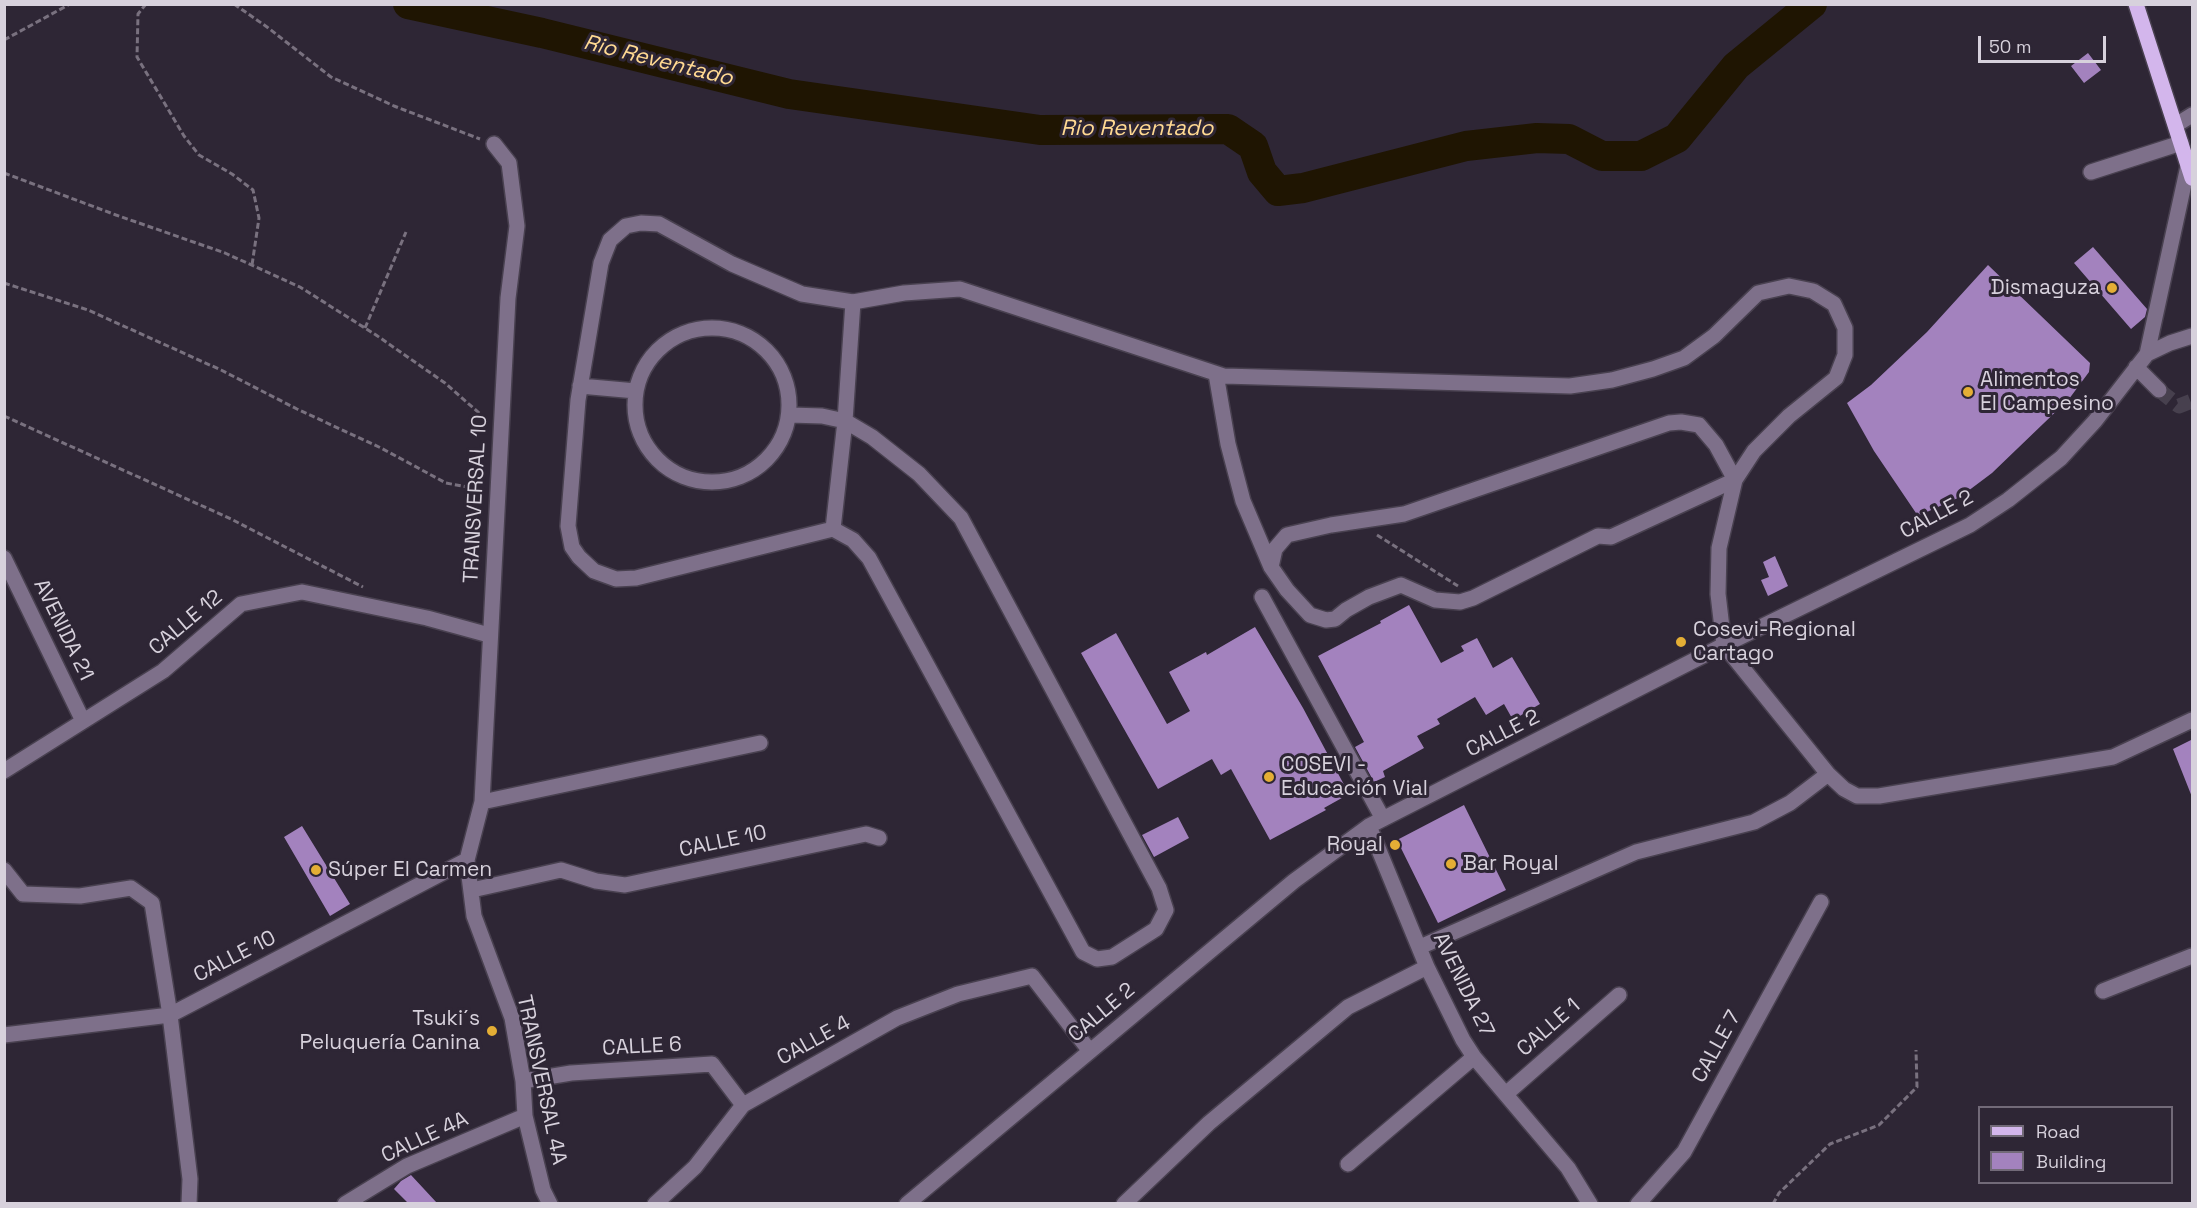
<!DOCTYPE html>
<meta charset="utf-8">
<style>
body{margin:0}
#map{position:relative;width:2197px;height:1208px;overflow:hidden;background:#2e2635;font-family:"Space Grotesk",sans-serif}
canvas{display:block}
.frame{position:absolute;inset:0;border:6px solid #d7d1dc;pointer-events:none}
.legend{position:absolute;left:1978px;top:1106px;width:195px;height:78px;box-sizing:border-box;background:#2e2635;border:2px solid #726a78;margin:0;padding:8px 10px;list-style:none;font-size:18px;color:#d7d1dc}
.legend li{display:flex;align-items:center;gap:12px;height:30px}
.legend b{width:30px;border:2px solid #726a78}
.scale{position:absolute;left:1978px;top:36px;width:128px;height:27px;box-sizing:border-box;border:3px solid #d7d1dc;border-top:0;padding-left:8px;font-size:18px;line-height:21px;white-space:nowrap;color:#d7d1dc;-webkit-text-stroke:4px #2e2635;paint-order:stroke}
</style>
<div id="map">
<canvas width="2197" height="1208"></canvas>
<div class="frame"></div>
<ul class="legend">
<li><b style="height:8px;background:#d3b6ec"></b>Road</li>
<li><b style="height:16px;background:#a382be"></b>Building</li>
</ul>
<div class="scale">50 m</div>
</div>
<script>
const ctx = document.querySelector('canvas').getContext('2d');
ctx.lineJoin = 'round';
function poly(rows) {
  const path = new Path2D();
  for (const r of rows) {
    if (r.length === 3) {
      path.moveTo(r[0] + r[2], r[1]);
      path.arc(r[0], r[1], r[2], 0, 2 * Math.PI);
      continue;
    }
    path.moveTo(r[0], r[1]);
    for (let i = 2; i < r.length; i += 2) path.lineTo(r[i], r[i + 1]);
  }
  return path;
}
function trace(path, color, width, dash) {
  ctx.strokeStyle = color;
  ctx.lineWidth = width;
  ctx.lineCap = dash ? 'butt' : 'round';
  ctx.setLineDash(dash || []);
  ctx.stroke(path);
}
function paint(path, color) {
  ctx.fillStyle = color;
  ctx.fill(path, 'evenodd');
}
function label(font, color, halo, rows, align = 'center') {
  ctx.font = font + ' "Space Grotesk",sans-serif';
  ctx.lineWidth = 6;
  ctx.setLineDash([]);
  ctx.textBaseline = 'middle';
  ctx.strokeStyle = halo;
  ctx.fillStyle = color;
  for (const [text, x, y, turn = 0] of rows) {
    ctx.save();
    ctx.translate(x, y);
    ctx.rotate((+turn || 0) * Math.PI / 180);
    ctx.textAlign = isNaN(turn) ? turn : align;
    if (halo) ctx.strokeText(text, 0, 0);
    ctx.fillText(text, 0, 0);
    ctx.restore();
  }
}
const river = poly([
 [408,4,542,33,789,94,1040,130,1228,129,1253,146,1262,172,1278,191,1303,188,1466,146,1537,138,1569,139,1602,156,1641,156,1677,138,1736,66,1812,4]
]);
const building = poly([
 [2088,53,2101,70,2084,83,2071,66],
 [2093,247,2147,309,2145,317,2131,329,2074,263],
 [1988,265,2090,363,2089,372,2069,399,1992,473,1960,497,1918,516,1874,451,1847,403,1871,385,1927,332],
 [1775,556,1788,586,1768,596,1761,580,1769,577,1763,562],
 [1409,605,1441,663,1464,651,1461,646,1477,638,1493,668,1512,657,1540,704,1513,720,1504,704,1486,715,1475,697,1437,719,1440,724,1417,736,1424,748,1383,771,1385,777,1374,782,1355,747,1364,742,1318,656,1381,623,1380,621],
 [1255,627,1303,708,1349,794,1324,808,1326,810,1270,840,1231,769,1221,775,1212,759,1158,789,1081,653,1116,633,1167,724,1190,711,1169,672,1206,652,1207,655],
 [2193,739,2193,797,2192,797,2173,749],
 [1464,805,1506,890,1438,923,1397,840],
 [1178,817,1189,838,1154,857,1142,835],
 [302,826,350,904,330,916,284,837],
 [411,1175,437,1203,408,1203,394,1189,401,1181]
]);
const minorTunnel = poly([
 [2159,390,2179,406,2192,401]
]);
const path = poly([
 [146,4,138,14,137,57,184,136,199,155,232,174,253,190,259,218,252,265],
 [234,4,267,27,331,77,394,106,480,139],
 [4,40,70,4],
 [4,173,116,215,225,253,300,287,376,335,445,383,487,420],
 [4,283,88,310,221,370,297,409,381,448,446,483,483,490],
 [365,328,406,232],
 [4,416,231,519,363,587],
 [1377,535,1458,586],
 [1773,1204,1779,1193,1830,1144,1879,1125,1917,1087,1916,1050]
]);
const minor = poly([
 [2176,125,2192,115],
 [494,144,509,163,517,226,508,298,482,802,467,860,474,916,512,1018,523,1081,525,1116,543,1190,550,1204],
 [2091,172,2181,143],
 [712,405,77],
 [2147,354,2170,343,2192,336],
 [2136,367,2159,390],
 [1216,374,1228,444,1243,501,1271,567,1287,590,1310,615,1326,620,1335,619,1346,610,1369,597,1401,585,1435,600,1460,602,1473,598,1598,536,1611,537,1735,480],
 [580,386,636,391],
 [790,415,822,416,845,421,872,437,919,474,961,518,1159,888,1166,910,1156,929,1112,957,1097,959,1083,952,869,558,853,540,833,529,636,578,616,579,594,571,579,557,572,547,568,526,578,400,601,263,610,240,626,226,641,223,659,224,732,264,802,294,853,302,904,293,960,289,1224,376,1570,386,1612,380,1653,369,1684,358,1714,336,1758,293,1789,286,1813,291,1834,304,1845,328,1845,355,1836,378,1789,416,1754,451,1735,480,1719,548,1718,594,1724,645,1828,774,1844,789,1857,796,1879,796,2113,757,2192,720],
 [833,529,845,421,853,302],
 [4,558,83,721],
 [1271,567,1275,549,1287,535,1331,525,1404,514,1669,423,1681,422,1699,425,1716,445,1735,480],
 [1262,597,1383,819],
 [4,771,163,671,241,604,302,592,427,618,489,635],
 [482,802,760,743],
 [1369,826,1427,967,1463,1040,1474,1057,1568,1168,1590,1204],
 [4,870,23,894,80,896,131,888,152,903,170,1015,190,1179,189,1204],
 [472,890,561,870,596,881,625,885,866,834,879,838],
 [1420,947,1636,852,1754,822,1790,803,1828,774],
 [2103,991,2192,956],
 [4,1035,170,1015,467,860],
 [523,1081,571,1073,712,1064,743,1105],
 [1507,1093,1619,995],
 [1348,1164,1474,1057],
 [345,1204,407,1166,525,1116],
 [655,1204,695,1167,743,1105,897,1018,958,994,1032,976,1089,1050],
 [907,1204,1294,881,1369,826,1724,645,1970,525,2008,500,2061,458,2095,421,2147,354,2188,166],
 [1124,1204,1209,1123,1348,1007,1427,967],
 [1638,1204,1684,1152,1821,902]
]);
const major = poly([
 [2136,4,2192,178]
]);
const markers = [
 [2112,288,6,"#e4ae35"],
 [1968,392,6,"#e4ae35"],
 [1681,642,6,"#e4ae35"],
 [1269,777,6,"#e4ae35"],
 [1395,845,6,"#e4ae35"],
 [1451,864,6,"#e4ae35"],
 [316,870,6,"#e4ae35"],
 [492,1031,6,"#e4ae35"]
];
const poiNames = [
 ["Dismaguza",2100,288,"right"],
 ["Alimentos",1980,380],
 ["El Campesino",1980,404],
 ["Cosevi-Regional",1693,630],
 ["Cartago",1693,654],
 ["COSEVI -",1281,765],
 ["Educación Vial",1281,789],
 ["Royal",1383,845,"right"],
 ["Bar Royal",1463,864],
 ["Súper El Carmen",328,870],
 ["Tsuki´s",480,1019,"right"],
 ["Peluquería Canina",480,1043,"right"]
];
const streetNames = [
 ["TRANSVERSAL 10",476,499,-87],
 ["CALLE 2",1937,515,-28],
 ["CALLE 12",186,623,-40],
 ["AVENIDA 21",63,630,64],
 ["CALLE 2",1503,734,-27],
 ["CALLE 10",723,842,-12],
 ["CALLE 10",235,957,-27],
 ["AVENIDA 27",1463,985,64],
 ["CALLE 2",1102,1013,-40],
 ["CALLE 1",1549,1028,-41],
 ["CALLE 4",814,1041,-29],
 ["CALLE 6",642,1047,-3],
 ["CALLE 7",1717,1047,-61],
 ["TRANSVERSAL 4A",541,1080,78],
 ["CALLE 4A",425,1138,-25]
];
const waterNames = [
 ["Rio Reventado",658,61,14],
 ["Rio Reventado",1137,129]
];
trace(river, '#1f1502', 30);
paint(building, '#a382be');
trace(minorTunnel, '#47404e', 15, [15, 8]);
trace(minor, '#494150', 18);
trace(major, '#494150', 18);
trace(path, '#79717f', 3, [6, 3]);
trace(minor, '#7e708a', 15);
trace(major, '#d3b6ec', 15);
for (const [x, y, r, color] of markers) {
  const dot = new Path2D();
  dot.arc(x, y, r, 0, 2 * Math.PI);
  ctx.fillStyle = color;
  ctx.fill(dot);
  trace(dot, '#2e2635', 2);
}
label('21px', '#d7d1dc', '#2e2635', poiNames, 'left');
label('21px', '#d7d1dc', '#2e2635', streetNames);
label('italic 22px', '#ffd992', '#2e2635', waterNames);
</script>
